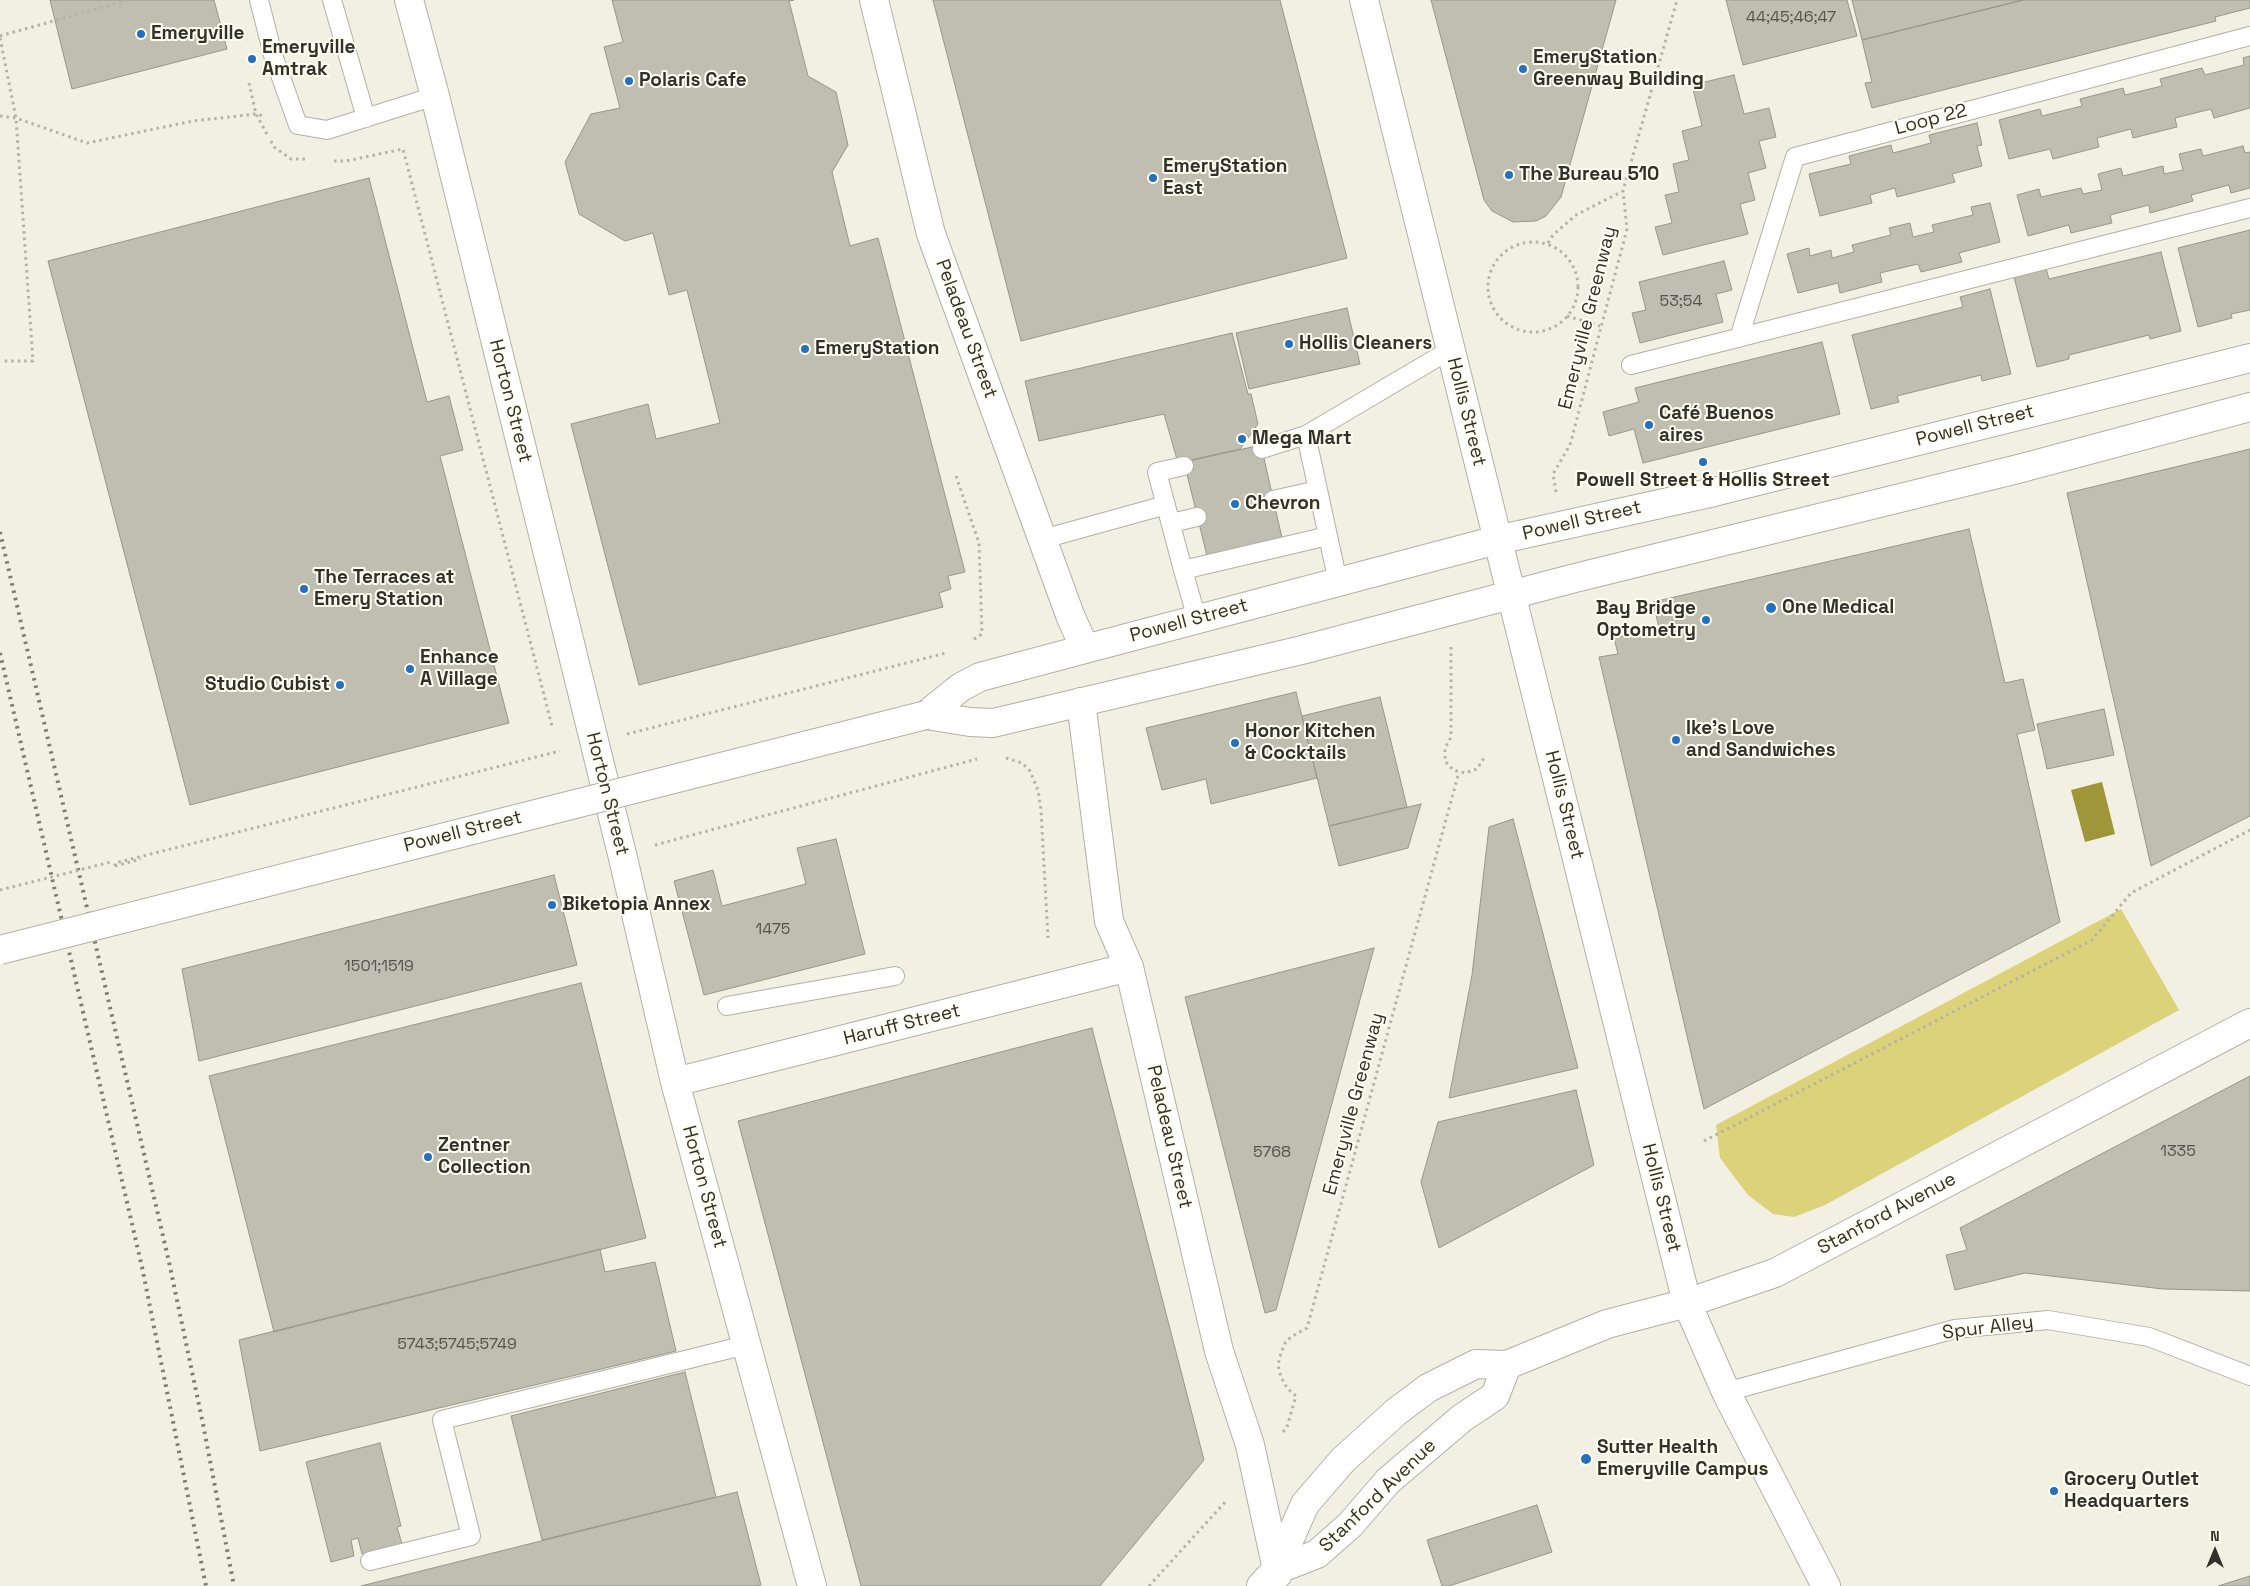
<!DOCTYPE html>
<meta charset="utf-8">
<style>
body{margin:0}
#map{position:relative;width:2250px;height:1586px;overflow:hidden;background:#f2f0e3;font-family:"Space Grotesk",sans-serif}
canvas{display:block}
.north{position:absolute;left:2190px;top:1526px;width:50px;height:50px;-webkit-text-stroke:4px #fffef0;paint-order:stroke;rotate:0deg;font-size:14px;font-weight:700;line-height:20px;text-align:center;color:#31312c}
.north::after{content:'';display:block;margin:auto;width:18px;height:22px;background:#31312c;clip-path:polygon(50% 0,100% 100%,50% 72%,0 100%)}
</style>
<div id="map">
<canvas width="2250" height="1586"></canvas>
<div class="north">N</div>
</div>
<script>
const ctx = document.querySelector('canvas').getContext('2d');
ctx.lineJoin = 'round';
function paint(path, color) {
  ctx.fillStyle = color;
  ctx.fill(path, 'evenodd');
}
function poly(rows) {
  const path = new Path2D();
  for (const r of rows) {
    if (r.length === 3) {
      path.moveTo(r[0] + r[2], r[1]);
      path.arc(r[0], r[1], r[2], 0, 2 * Math.PI);
      continue;
    }
    path.moveTo(r[0], r[1]);
    for (let i = 2; i < r.length; i += 2) path.lineTo(r[i], r[i + 1]);
  }
  return path;
}
function trace(path, color, width, dash) {
  ctx.strokeStyle = color;
  ctx.lineWidth = width;
  ctx.lineCap = dash ? 'butt' : 'round';
  ctx.setLineDash(dash || []);
  ctx.stroke(path);
}
function label(font, color, halo, rows, align = 'center') {
  ctx.font = font + ' "Space Grotesk",sans-serif';
  ctx.lineWidth = 4;
  ctx.setLineDash([]);
  ctx.textBaseline = 'middle';
  ctx.strokeStyle = halo;
  ctx.fillStyle = color;
  for (const [text, x, y, turn = 0] of rows) {
    ctx.save();
    ctx.translate(x, y);
    ctx.rotate((+turn || 0) * Math.PI / 180);
    ctx.textAlign = isNaN(turn) ? turn : align;
    if (halo) ctx.strokeText(text, 0, 0);
    ctx.fillText(text, 0, 0);
    ctx.restore();
  }
}
const green = poly([
 [2121,909,2179,1010,1825,1205,1794,1217,1773,1214,1748,1195,1720,1158,1716,1125]
]);
const water = poly([
 [2102,782,2115,834,2085,842,2071,790]
]);
const building = poly([
 [50,0,214,0,227,49,72,89,50,0],
 [612,0,794,0,789,1,808,76,836,92,848,145,832,172,850,246,878,238,965,572,948,576,951,589,939,593,943,607,639,685,571,424,648,404,656,439,720,423,687,290,669,295,653,233,625,241,579,214,565,162,591,114,620,108,604,47,623,42,612,0],
 [933,0,1280,0,1347,258,1021,341,933,0],
 [1431,0,1616,0,1561,197,1546,216,1536,221,1513,222,1492,211,1484,200,1431,0],
 [1726,0,1847,0,1857,36,1743,65,1726,0],
 [1852,0,2023,0,1862,40,1852,0],
 [2023,0,2250,0,2250,8,2215,17,2216,21,1872,108,1865,83,1872,82,1862,40,2023,0],
 [2250,56,2250,108,2214,118,2211,109,2175,118,2177,127,2133,138,2131,129,2097,138,2099,147,2053,159,2050,149,2009,159,1999,120,2040,109,2042,116,2082,106,2080,99,2123,88,2125,95,2162,86,2160,79,2202,68,2205,75,2244,65,2243,58,2250,56],
 [1734,75,1744,114,1769,108,1776,137,1759,141,1766,168,1748,173,1755,200,1740,204,1748,234,1663,255,1655,227,1672,223,1665,195,1679,192,1673,164,1689,160,1682,131,1702,126,1692,85,1734,75],
 [1977,123,1982,145,1977,146,1982,166,1952,174,1955,182,1897,197,1895,188,1870,195,1872,203,1820,216,1809,174,1851,164,1849,156,1891,145,1893,153,1931,143,1929,135,1977,123],
 [2243,146,2245,153,2250,152,2250,188,2231,193,2229,185,2191,195,2193,201,2150,213,2149,205,2110,215,2112,223,2071,233,2069,225,2028,236,2017,195,2039,189,2041,197,2081,188,2083,194,2102,190,2098,174,2121,168,2123,176,2163,166,2164,174,2183,170,2179,154,2201,149,2203,156,2243,146],
 [369,178,427,402,449,396,463,450,440,456,509,723,190,805,48,261,369,178],
 [1990,203,2000,242,1959,253,1962,262,1921,272,1918,264,1880,273,1882,282,1840,293,1838,283,1798,293,1787,254,1809,248,1810,256,1831,250,1832,258,1854,252,1852,245,1891,235,1889,228,1910,223,1913,237,1934,232,1932,225,1973,215,1971,207,1990,203],
 [2250,230,2250,310,2231,314,2232,318,2198,327,2178,248,2250,230],
 [2161,252,2181,331,2150,339,2149,335,2069,355,2069,359,2037,367,2014,277,2046,268,2049,279,2161,252],
 [1724,261,1732,290,1716,294,1723,322,1640,343,1632,313,1646,310,1639,282,1724,261],
 [1990,289,2011,374,1982,381,1981,375,1897,396,1899,402,1871,409,1852,335,1963,307,1960,297,1990,289],
 [1347,308,1360,364,1249,389,1236,333,1347,308],
 [1232,333,1248,394,1251,394,1258,424,1240,449,1178,463,1164,414,1039,441,1025,381,1232,333],
 [1822,342,1840,414,1643,463,1634,429,1609,436,1603,412,1639,402,1635,388,1822,342],
 [1261,445,1282,538,1207,556,1184,462,1261,445],
 [2250,449,2250,816,2151,866,2067,493,2250,449],
 [1969,529,2005,683,2023,679,2035,730,2017,734,2060,922,1704,1109,1599,657,1618,654,1614,638,1659,628,1653,602,1969,529],
 [1296,692,1317,778,1211,804,1206,779,1162,790,1146,728,1296,692],
 [1380,697,1407,807,1329,826,1302,716,1380,697],
 [2104,709,2114,755,2047,769,2037,724,2104,709],
 [1421,804,1408,848,1339,866,1329,826,1421,804],
 [1513,819,1578,1068,1449,1098,1472,975,1489,827,1513,819],
 [836,839,865,954,704,995,674,881,713,870,722,906,806,884,797,848,836,839],
 [554,875,577,965,199,1061,182,969,554,875],
 [1374,948,1276,1310,1265,1313,1185,997,1374,948],
 [581,983,646,1238,274,1332,209,1076,581,983],
 [1092,1028,1204,1460,1100,1586,861,1586,738,1121,1092,1028],
 [2250,1076,2250,1291,2163,1289,2025,1273,1955,1290,1946,1255,1967,1250,1960,1228,2250,1076],
 [1576,1090,1594,1165,1439,1248,1421,1182,1438,1122,1576,1090],
 [600,1249,605,1272,655,1262,676,1351,260,1451,239,1340,600,1249],
 [685,1372,716,1497,542,1540,511,1416,685,1372],
 [380,1443,401,1526,397,1527,402,1544,362,1554,358,1538,351,1540,354,1556,331,1562,306,1462,380,1443],
 [737,1492,761,1585,755,1586,361,1586,737,1492],
 [1537,1505,1552,1552,1449,1586,1442,1586,1427,1540,1537,1505],
 [2250,1576,2250,1586,2218,1586,2250,1576]
]);
const path = poly([
 [0,36,128,0],
 [0,38,16,118,33,361,3,361],
 [249,83,256,114,268,136],
 [0,116,16,118,87,143,193,121,256,114,264,116],
 [271,141,274,147,291,159,308,159],
 [334,161,346,161,403,149,552,726],
 [1533,287,45],
 [1548,243,1553,235,1576,215,1623,191],
 [1567,316,1600,326],
 [956,476,979,543,982,634,971,641],
 [1556,492,1553,474,1570,445,1627,229,1623,191,1677,0],
 [1451,647,1451,737,1445,748,1445,761,1453,770,1465,773,1477,769,1484,758],
 [627,734,946,653],
 [1006,758,1022,763,1030,771,1038,790,1041,810,1048,938],
 [655,845,977,759],
 [115,866,115,863,560,751],
 [115,866,141,859],
 [1704,1141,2092,940,2131,893,2250,830],
 [1283,1432,1287,1427,1296,1396,1287,1388,1281,1377,1278,1365,1281,1353,1286,1341,1296,1334,1307,1328,1459,772],
 [1149,1586,1227,1500]
]);
const lane = poly([
 [259,0,273,55,298,125,327,130,435,96],
 [332,0,366,118],
 [1739,338,1795,157,2250,36],
 [1631,365,2250,208],
 [1262,449,1306,435],
 [1184,466,1157,472,1183,570,1328,536],
 [1273,500,1318,490],
 [1171,523,1197,517],
 [1043,539,1166,505],
 [1183,570,1197,619],
 [1338,582,1306,435,1450,350],
 [727,1006,895,976],
 [1726,1392,1955,1329,2048,1320,2149,1337,2250,1376],
 [370,1561,471,1536,442,1420,746,1345]
]);
const street = poly([
 [409,0,435,96,623,858,675,1082,812,1586],
 [874,0,931,234,1070,615,1085,649],
 [1081,702,1109,921,1129,967,1219,1351,1250,1445,1278,1574],
 [675,1082,1129,967],
 [1276,1570,1317,1554,1350,1525,1388,1481,1462,1418,1495,1396,1507,1365],
 [1261,1586,1276,1570,1305,1504,1343,1460,1396,1412,1428,1388,1476,1364,1507,1365,1607,1324,1687,1303,1775,1273,2250,1023]
]);
const secondary = poly([
 [1364,0,1687,1303,1726,1392,1826,1586],
 [926,715,961,687,980,677,1085,649,1497,540,1714,492,2250,358],
 [926,715,970,722,993,723,1302,650,1575,578,2018,469,2250,407]
]);
const rail = poly([
 [0,532,169,1262,203,1424,234,1586],
 [0,653,142,1267,206,1586]
]);
const pathBridge = poly([
 [0,890,111,862]
]);
const secondaryBridge = poly([
 [0,950,926,715]
]);
const markers = [
 [141,34,5,"#2270bf"],
 [252,59,5,"#2270bf"],
 [1523,69,5,"#2270bf"],
 [629,81,5,"#2270bf"],
 [1509,175,5,"#2270bf"],
 [1153,178,5,"#2270bf"],
 [1289,344,5,"#2270bf"],
 [805,349,5,"#2270bf"],
 [1649,425,5,"#2270bf"],
 [1242,439,5,"#2270bf"],
 [1703,462,5,"#2270bf"],
 [1235,504,5,"#2270bf"],
 [304,589,5,"#2270bf"],
 [1771,608,6,"#2270bf"],
 [1706,620,5,"#2270bf"],
 [410,669,5,"#2270bf"],
 [340,685,5,"#2270bf"],
 [1676,740,5,"#2270bf"],
 [1235,743,5,"#2270bf"],
 [552,905,5,"#2270bf"],
 [428,1157,5,"#2270bf"],
 [1586,1459,6,"#2270bf"],
 [2054,1491,5,"#2270bf"]
];
const numberNames = [
 ["44;45;46;47",1791,18],
 ["53;54",1681,302],
 ["1475",773,930],
 ["1501;1519",379,967],
 ["1335",2178,1152],
 ["5768",1272,1153],
 ["5743;5745;5749",457,1345]
];
const poiNames = [
 ["Emeryville",151,34],
 ["Emeryville",262,48],
 ["Amtrak",262,70],
 ["EmeryStation",1533,58],
 ["Greenway Building",1533,80],
 ["Polaris Cafe",639,81],
 ["EmeryStation",1163,167],
 ["East",1163,189],
 ["The Bureau 510",1519,175],
 ["Hollis Cleaners",1299,344],
 ["EmeryStation",815,349],
 ["Café Buenos",1659,414],
 ["aires",1659,436],
 ["Mega Mart",1252,439],
 ["Powell Street & Hollis Street",1703,481,"center"],
 ["Chevron",1245,504],
 ["The Terraces at",314,578],
 ["Emery Station",314,600],
 ["One Medical",1782,608],
 ["Bay Bridge",1696,609,"right"],
 ["Optometry",1696,631,"right"],
 ["Enhance",420,658],
 ["A Village",420,680],
 ["Studio Cubist",330,685,"right"],
 ["Ike's Love",1686,729],
 ["and Sandwiches",1686,751],
 ["Honor Kitchen",1245,732],
 ["& Cocktails",1245,754],
 ["Biketopia Annex",562,905],
 ["Zentner",438,1146],
 ["Collection",438,1168],
 ["Sutter Health",1597,1448],
 ["Emeryville Campus",1597,1470],
 ["Grocery Outlet",2064,1480],
 ["Headquarters",2064,1502]
];
const streetNames = [
 ["Loop 22",1931,120,-15],
 ["Emeryville Greenway",1588,318,-76],
 ["Peladeau Street",966,329,70],
 ["Horton Street",510,401,76],
 ["Hollis Street",1466,412,76],
 ["Powell Street",1975,426,-14],
 ["Powell Street",1582,521,-13],
 ["Powell Street",1189,621,-15],
 ["Horton Street",607,794,76],
 ["Hollis Street",1564,805,76],
 ["Powell Street",463,832,-14],
 ["Haruff Street",902,1025,-14],
 ["Emeryville Greenway",1354,1104,-75],
 ["Peladeau Street",1169,1137,77],
 ["Horton Street",704,1187,75],
 ["Hollis Street",1661,1198,76],
 ["Stanford Avenue",1887,1214,-28],
 ["Spur Alley",1988,1328,-7],
 ["Stanford Avenue",1378,1496,-44]
];
paint(green, '#dcd27a');
paint(water, '#9f9539');
paint(building, '#bfbeb1');
trace(building, '#979689', 1);
trace(lane, '#b2b1a4', 20);
trace(street, '#b2b1a4', 30);
trace(secondary, '#b2b1a4', 30);
trace(path, '#b4b2a8', 3, [2.5, 4]);
trace(lane, '#fff', 18);
trace(street, '#fff', 28);
trace(secondary, '#fff', 28);
trace(rail, '#7e7d75', 4, [2.5, 5]);
trace(secondaryBridge, '#b2b1a4', 30, []);
trace(pathBridge, '#b4b2a8', 3, [2.5, 4]);
trace(secondaryBridge, '#fff', 28);
for (const [x, y, r, color] of markers) {
  const dot = new Path2D();
  dot.arc(x, y, r, 0, 2 * Math.PI);
  ctx.fillStyle = color;
  ctx.fill(dot);
  trace(dot, '#fffef0', 2);
}
label('16px', '#54544d', null, numberNames);
label('bold 19px', '#31312c', '#fffef0', poiNames, 'left');
label('19px', '#31312c', '#fffef0', streetNames);
</script>
